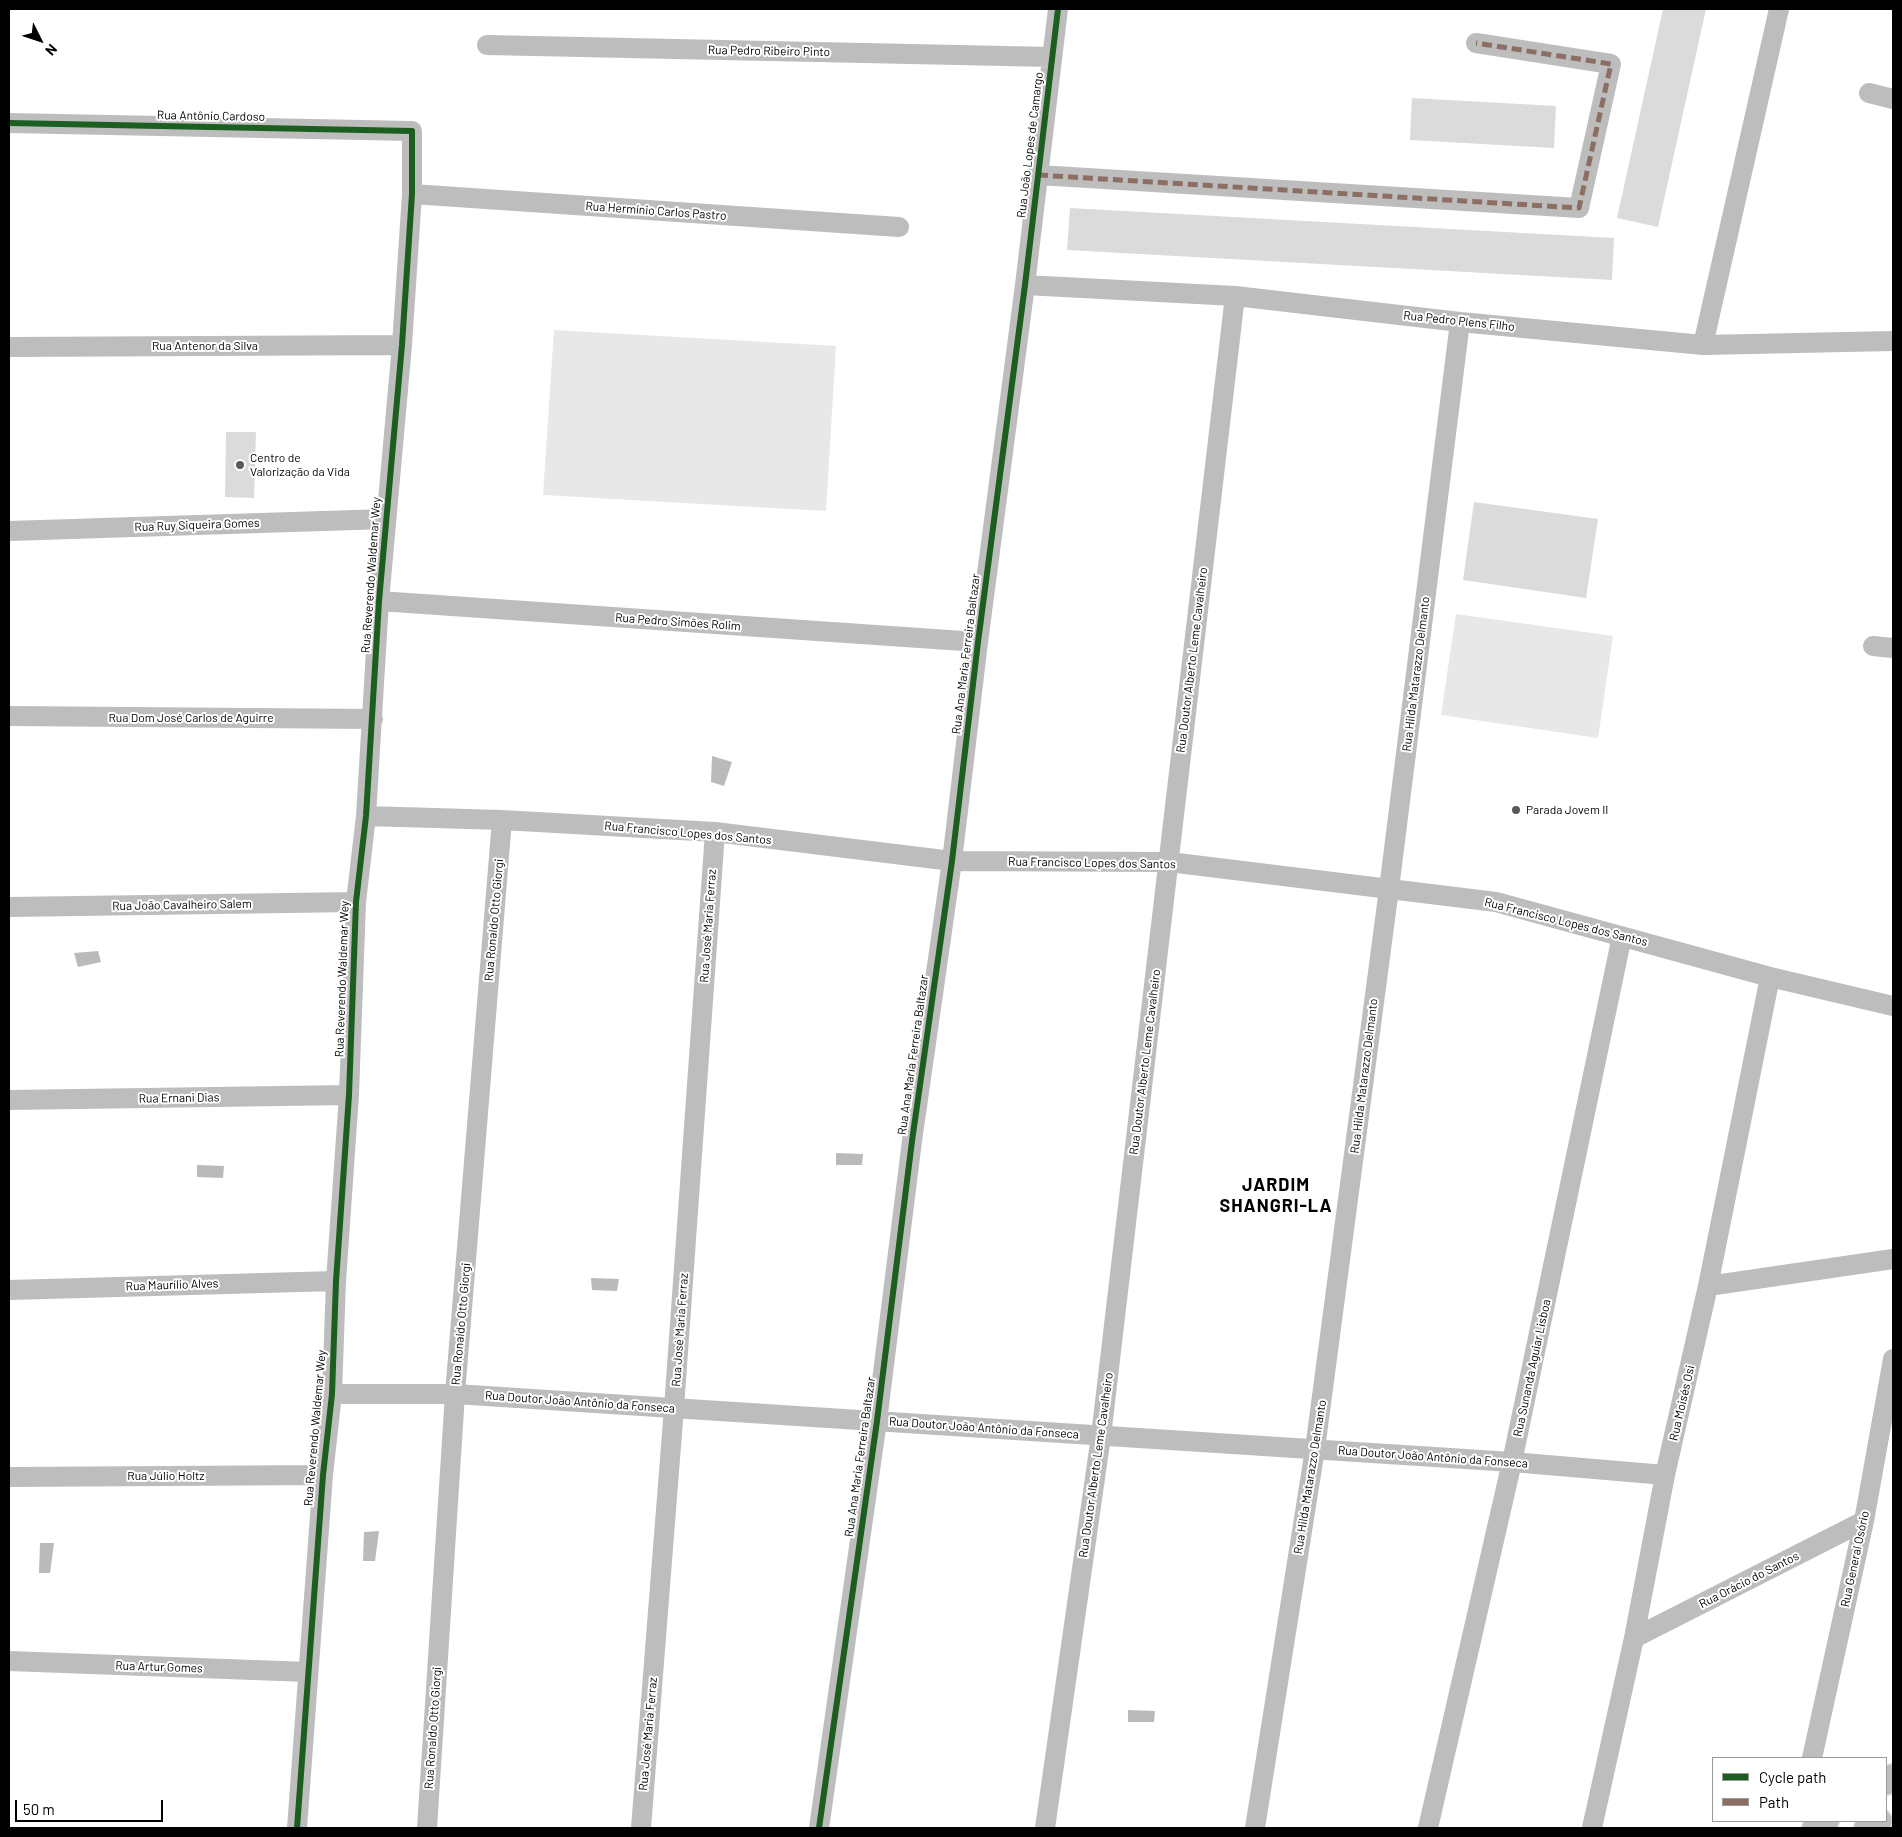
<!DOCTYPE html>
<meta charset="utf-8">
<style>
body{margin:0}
#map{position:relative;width:1902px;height:1837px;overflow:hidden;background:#fff;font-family:Barlow,sans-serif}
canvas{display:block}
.frame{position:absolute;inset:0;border:10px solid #000;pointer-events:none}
.legend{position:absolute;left:1712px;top:1757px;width:175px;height:65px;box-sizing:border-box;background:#fff;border:1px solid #999;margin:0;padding:6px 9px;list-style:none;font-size:15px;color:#000}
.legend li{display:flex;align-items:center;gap:10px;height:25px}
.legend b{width:25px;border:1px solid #999}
.north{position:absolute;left:15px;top:15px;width:50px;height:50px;-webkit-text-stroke:4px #fff;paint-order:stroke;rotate:131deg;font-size:14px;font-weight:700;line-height:20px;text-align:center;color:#000}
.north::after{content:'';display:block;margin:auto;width:18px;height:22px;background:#000;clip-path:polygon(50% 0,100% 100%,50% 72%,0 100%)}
.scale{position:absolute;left:15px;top:1800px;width:148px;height:22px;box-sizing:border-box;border:2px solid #000;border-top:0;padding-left:6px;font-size:15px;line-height:18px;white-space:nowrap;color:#000;-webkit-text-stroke:4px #fff;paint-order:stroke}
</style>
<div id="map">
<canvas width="1902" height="1837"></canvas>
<div class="frame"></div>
<ul class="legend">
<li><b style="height:6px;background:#1b5e20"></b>Cycle path</li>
<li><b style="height:6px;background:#8d6e63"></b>Path</li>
</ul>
<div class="north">N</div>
<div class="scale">50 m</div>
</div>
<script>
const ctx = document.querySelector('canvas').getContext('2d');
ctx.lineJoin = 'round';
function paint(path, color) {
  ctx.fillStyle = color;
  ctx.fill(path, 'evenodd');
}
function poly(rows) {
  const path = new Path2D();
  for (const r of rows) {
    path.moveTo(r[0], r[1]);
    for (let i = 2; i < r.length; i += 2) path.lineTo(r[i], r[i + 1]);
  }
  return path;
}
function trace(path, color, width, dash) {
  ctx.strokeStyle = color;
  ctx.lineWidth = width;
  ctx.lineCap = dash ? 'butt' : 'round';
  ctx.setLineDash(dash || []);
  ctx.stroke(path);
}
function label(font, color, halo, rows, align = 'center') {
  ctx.font = font + ' Barlow,sans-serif';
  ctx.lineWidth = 4;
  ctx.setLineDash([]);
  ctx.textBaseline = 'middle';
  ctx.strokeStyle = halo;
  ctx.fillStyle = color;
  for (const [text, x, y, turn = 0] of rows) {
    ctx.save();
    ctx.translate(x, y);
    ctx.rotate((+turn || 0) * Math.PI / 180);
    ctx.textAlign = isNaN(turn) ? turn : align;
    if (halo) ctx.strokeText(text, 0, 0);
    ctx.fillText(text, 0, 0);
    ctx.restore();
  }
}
const green = poly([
 [554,330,836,346,826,511,543,495],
 [1456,614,1613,636,1598,738,1441,715]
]);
const water = poly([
 [712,756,732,762,724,786,711,782],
 [98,951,101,962,78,967,74,953],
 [836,1153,863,1154,862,1165,836,1165],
 [197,1165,224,1166,223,1178,197,1177],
 [591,1278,619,1279,617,1291,592,1290],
 [379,1531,375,1561,363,1561,364,1532],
 [40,1543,54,1543,50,1573,39,1573],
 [1128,1710,1155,1711,1154,1722,1128,1722]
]);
const building = poly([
 [1663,9,1706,9,1658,227,1617,218],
 [1412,98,1556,106,1554,148,1410,140],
 [1070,208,1614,238,1612,280,1067,250],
 [226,432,256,432,254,498,225,497],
 [1474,502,1598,519,1586,598,1463,580]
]);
const minor = poly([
 [487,45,1052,57],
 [1869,93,1893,99],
 [9,123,412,131,412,194,402,345,379,601,366,816,356,902,349,1095,336,1281,332,1394,323,1475,297,1828],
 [1038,175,1579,208,1611,64,1476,43],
 [412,194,899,227],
 [1025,285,1235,296,1460,322,1703,345,1893,341],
 [1703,345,1779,9],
 [9,347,402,345],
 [9,531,386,519],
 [379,601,978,642],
 [1873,646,1893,648],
 [9,716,373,719],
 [366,816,502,820,715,832,952,861,1169,862,1496,902,1770,977,1893,1006],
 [9,907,356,902],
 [9,1100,349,1095],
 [1708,1286,1893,1259],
 [9,1290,336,1281],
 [332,1394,455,1394,1512,1462,1665,1475],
 [9,1477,323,1475],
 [1634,1638,1864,1521],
 [9,1661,308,1672],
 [1812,1758,1864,1521,1893,1359],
 [427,1828,455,1394,502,820],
 [641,1828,674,1408,715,832],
 [819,1828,877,1421,912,1141,952,861,978,642,1025,285,1058,9],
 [1045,1828,1101,1436,1235,296],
 [1255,1828,1315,1449,1389,889,1460,322],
 [1428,1828,1512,1462,1622,936],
 [1592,1828,1634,1638,1665,1475,1708,1286,1770,977]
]);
const major = poly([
 [1886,1782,1893,1777],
 [1815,1828,1826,1821],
 [1867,1828,1879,1821]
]);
const quiet = poly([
 [1038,175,1579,208,1611,64,1476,43]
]);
const cycleway = poly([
 [9,123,412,131,412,194,402,345,379,601,366,816,356,902,349,1095,336,1281,332,1394,323,1475,297,1828],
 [819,1828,877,1421,912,1141,952,861,978,642,1025,285,1058,9]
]);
const markers = [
 [240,465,5,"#595959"],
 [1516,810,5,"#595959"]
];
const streetNames = [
 ["Rua Pedro Ribeiro Pinto",769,51,1],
 ["Rua Antônio Cardoso",211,116,1],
 ["Rua João Lopes de Camargo",1030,145,-83],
 ["Rua Hermínio Carlos Pastro",656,211,4],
 ["Rua Pedro Plens Filho",1459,321,6],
 ["Rua Antenor da Silva",205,346],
 ["Rua Ruy Siqueira Gomes",197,525,-2],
 ["Rua Reverendo Waldemar Wey",371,575,-86],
 ["Rua Pedro Simões Rolim",678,622,4],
 ["Rua Ana Maria Ferreira Baltazar",966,654,-83],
 ["Rua Doutor Alberto Leme Cavalheiro",1192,660,-83],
 ["Rua Hilda Matarazzo Delmanto",1416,674,-83],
 ["Rua Dom José Carlos de Aguirre",191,718],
 ["Rua Francisco Lopes dos Santos",688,833,5],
 ["Rua Francisco Lopes dos Santos",1092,863,1],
 ["Rua João Cavalheiro Salem",182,905,-1],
 ["Rua Ronaldo Otto Giorgi",494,920,-85],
 ["Rua Francisco Lopes dos Santos",1566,922,14],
 ["Rua José Maria Ferraz",708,926,-86],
 ["Rua Reverendo Waldemar Wey",342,979,-88],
 ["Rua Ana Maria Ferreira Baltazar",913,1055,-82],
 ["Rua Doutor Alberto Leme Cavalheiro",1145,1062,-83],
 ["Rua Hilda Matarazzo Delmanto",1364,1076,-83],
 ["Rua Ernani Dias",179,1098,-1],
 ["Rua Maurílio Alves",172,1285,-2],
 ["Rua Ronaldo Otto Giorgi",461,1324,-85],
 ["Rua José Maria Ferraz",680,1330,-86],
 ["Rua Sunanda Aguiar Lisboa",1532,1368,-78],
 ["Rua Doutor João Antônio da Fonseca",580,1402,4],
 ["Rua Moisés Osi",1682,1403,-77],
 ["Rua Reverendo Waldemar Wey",315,1428,-85],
 ["Rua Doutor João Antônio da Fonseca",984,1428,4],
 ["Rua Ana Maria Ferreira Baltazar",860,1457,-82],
 ["Rua Doutor João Antônio da Fonseca",1433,1457,4],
 ["Rua Doutor Alberto Leme Cavalheiro",1096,1465,-82],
 ["Rua Júlio Holtz",166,1476],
 ["Rua Hilda Matarazzo Delmanto",1310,1477,-81],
 ["Rua General Osório",1855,1559,-78],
 ["Rua Orácio do Santos",1749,1580,-27],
 ["Rua Artur Gomes",159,1667,2],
 ["Rua Ronaldo Otto Giorgi",433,1728,-86],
 ["Rua José Maria Ferraz",648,1734,-85]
];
const poiNames = [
 ["Centro de",250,458],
 ["Valorização da Vida",250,472],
 ["Parada Jovem II",1526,810]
];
const districtNames = [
 ["JARDIM",1276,1185],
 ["SHANGRI-LA",1276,1206]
];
paint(green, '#e8e8e8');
paint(water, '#bababa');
paint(building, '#dbdbdb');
trace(major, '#dbdbdb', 28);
trace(minor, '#bdbdbd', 20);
trace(major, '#bdbdbd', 25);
trace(quiet, '#8d6e63', 5, [10, 5]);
trace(cycleway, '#1b5e20', 6);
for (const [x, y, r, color] of markers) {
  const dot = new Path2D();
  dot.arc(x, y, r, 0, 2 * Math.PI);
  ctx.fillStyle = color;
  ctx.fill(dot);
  trace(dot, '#fff', 2);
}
label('12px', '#000', '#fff', streetNames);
label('12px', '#000', '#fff', poiNames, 'left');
ctx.letterSpacing = '1px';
label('bold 18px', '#000', '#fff', districtNames);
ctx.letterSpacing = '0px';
</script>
